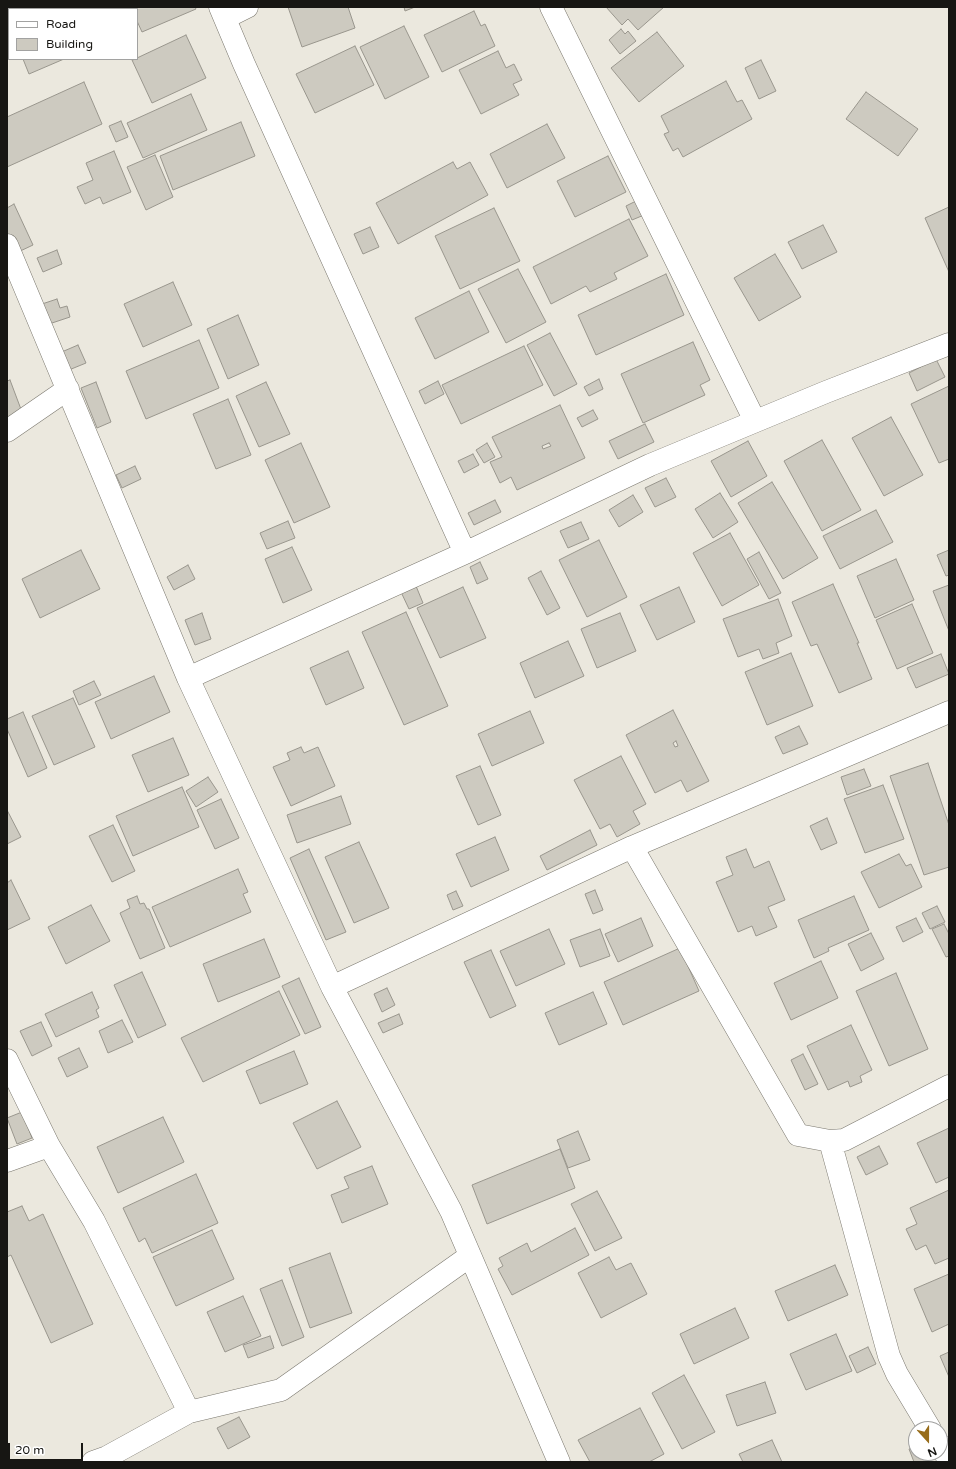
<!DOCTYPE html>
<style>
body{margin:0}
#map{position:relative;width:956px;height:1469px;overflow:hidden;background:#ebe8de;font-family:"Varela Round",sans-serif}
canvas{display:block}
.frame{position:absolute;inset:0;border:8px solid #171613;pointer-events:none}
.legend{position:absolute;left:8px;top:8px;width:130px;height:52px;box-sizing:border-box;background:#fff;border:1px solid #a2a2a1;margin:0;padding:5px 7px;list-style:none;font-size:12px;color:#171613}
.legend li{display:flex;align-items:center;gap:8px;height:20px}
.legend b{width:20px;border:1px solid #a2a2a1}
.north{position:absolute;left:908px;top:1421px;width:40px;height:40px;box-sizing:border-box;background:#fff;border:1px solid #a2a2a1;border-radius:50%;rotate:159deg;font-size:11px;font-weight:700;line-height:16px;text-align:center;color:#171613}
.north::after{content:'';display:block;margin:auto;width:14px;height:18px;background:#976c19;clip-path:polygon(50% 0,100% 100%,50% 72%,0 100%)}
.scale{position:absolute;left:8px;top:1443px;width:75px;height:18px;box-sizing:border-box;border:2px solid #171613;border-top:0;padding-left:5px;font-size:12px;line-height:14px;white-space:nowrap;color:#171613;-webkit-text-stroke:3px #fff;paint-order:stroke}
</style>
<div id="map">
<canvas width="956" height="1469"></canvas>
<div class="frame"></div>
<ul class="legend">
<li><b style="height:5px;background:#fff"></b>Road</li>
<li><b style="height:11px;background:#cdcac0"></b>Building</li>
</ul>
<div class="north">N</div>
<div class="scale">20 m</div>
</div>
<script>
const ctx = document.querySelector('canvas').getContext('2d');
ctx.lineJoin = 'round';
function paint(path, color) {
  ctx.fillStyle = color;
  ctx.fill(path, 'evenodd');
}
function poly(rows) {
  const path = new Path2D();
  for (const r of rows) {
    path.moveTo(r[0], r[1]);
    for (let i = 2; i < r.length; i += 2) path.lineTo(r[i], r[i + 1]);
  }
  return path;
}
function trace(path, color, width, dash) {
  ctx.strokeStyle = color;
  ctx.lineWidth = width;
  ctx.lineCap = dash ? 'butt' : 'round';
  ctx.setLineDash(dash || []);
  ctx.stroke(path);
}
const building = poly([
 [61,7,93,7,94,9,62,9,61,7],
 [131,7,195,7,196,9,142,32,137,21,137,9,132,9,131,7],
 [288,7,348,7,355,28,302,47,288,7],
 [404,7,415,7,405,11,404,7],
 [606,7,664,7,638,30,628,19,622,25,606,7],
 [474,11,481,26,485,24,495,46,442,72,424,35,474,11],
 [404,26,429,77,385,99,360,47,404,26],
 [621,29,625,34,628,31,636,41,620,54,609,40,621,29],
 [657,32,684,66,639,102,611,68,657,32],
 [186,35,206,78,152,103,132,60,137,59,137,58,186,35],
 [355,46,374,85,315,113,296,74,355,46],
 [498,51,506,68,514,64,522,80,513,84,519,95,481,114,459,70,498,51],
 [23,59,64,59,29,74,23,59],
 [761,60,776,91,759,99,745,68,761,60],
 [726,81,737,102,742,100,752,119,683,157,678,148,673,151,664,134,669,132,661,116,726,81],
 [84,82,102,124,7,167,7,117,84,82],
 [866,92,918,129,898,156,846,119,866,92],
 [191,94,207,130,143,158,127,123,191,94],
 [121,121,128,137,116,142,109,126,121,121],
 [241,122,255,156,173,190,160,156,241,122],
 [547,124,565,158,507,188,490,154,547,124],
 [114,151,131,192,103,204,100,197,85,204,77,187,93,180,86,163,114,151],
 [155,155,173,197,146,210,127,167,155,155],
 [608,156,626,192,575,217,557,181,608,156],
 [453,162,457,169,470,162,488,195,398,244,376,203,453,162],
 [638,200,644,215,632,220,626,206,638,200],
 [14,204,33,245,16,253,7,234,7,208,14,204],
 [949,207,949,272,925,218,949,207],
 [494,208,520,261,460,289,435,236,494,208],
 [629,219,648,256,614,273,617,279,590,292,586,286,551,304,533,267,629,219],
 [823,225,837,252,802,269,788,242,823,225],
 [370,227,379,247,363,254,354,234,370,227],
 [57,250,62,264,43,272,37,258,57,250],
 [775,254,801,297,759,321,734,278,775,254],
 [518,269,546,322,506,343,478,289,518,269],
 [666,274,684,315,596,355,578,315,666,274],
 [173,282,192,325,143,347,124,304,173,282],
 [469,291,489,332,435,359,415,318,469,291],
 [57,299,60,308,67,306,70,317,46,325,39,305,57,299],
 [238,315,259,365,228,379,207,329,238,315],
 [550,333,577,384,554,396,527,345,550,333],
 [199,340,219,388,146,419,126,371,199,340],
 [693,342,710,380,700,385,705,395,643,423,621,374,693,342],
 [78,345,86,363,64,372,57,354,78,345],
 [524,346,543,385,461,424,442,385,524,346],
 [936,359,945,377,917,391,909,373,936,359],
 [599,379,603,389,589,396,584,387,599,379],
 [10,380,22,412,7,418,7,381,10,380],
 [438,381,444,394,425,404,419,391,438,381],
 [96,382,111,422,97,428,81,388,96,382],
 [266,382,290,434,259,447,236,396,266,382],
 [949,386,949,459,939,463,911,404,949,386],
 [228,399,251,455,216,469,193,414,228,399],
 [560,405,585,458,517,490,511,477,500,483,490,462,502,457,492,437,560,405],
 [549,443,551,446,543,449,542,446,549,443],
 [593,410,598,419,582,427,577,418,593,410],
 [891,417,923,475,884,496,852,438,891,417],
 [645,424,654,442,618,459,609,441,645,424],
 [822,440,861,510,822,531,784,461,822,440],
 [748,441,767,476,731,497,711,461,748,441],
 [301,443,330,507,294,523,265,460,301,443],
 [487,443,495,457,484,463,476,450,487,443],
 [473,454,479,465,464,473,458,461,473,454],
 [135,466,141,479,122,488,116,475,135,466],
 [666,478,676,497,655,507,645,488,666,478],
 [772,482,818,558,783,579,738,503,772,482],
 [720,493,738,522,713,538,695,509,720,493],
 [633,495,643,512,619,527,609,510,633,495],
 [495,500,501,512,474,525,468,513,495,500],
 [876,510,893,542,840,569,823,536,876,510],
 [288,521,295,538,267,549,260,533,288,521],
 [581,522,589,539,568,548,560,531,581,522],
 [730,533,759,585,722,606,693,553,730,533],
 [599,540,627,597,587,617,559,560,599,540],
 [292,547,312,590,283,603,265,559,292,547],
 [81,550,100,589,40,618,22,579,81,550],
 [949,550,949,575,946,576,937,555,949,550],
 [759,552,781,593,769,599,747,559,759,552],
 [896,559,914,600,875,618,857,576,896,559],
 [480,562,488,579,477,584,470,567,480,562],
 [188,565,195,579,174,590,167,577,188,565],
 [541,571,560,608,547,615,528,578,541,571],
 [833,584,859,643,857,643,872,679,839,693,817,644,811,646,792,602,833,584],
 [949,585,949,631,933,591,949,585],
 [416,586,423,603,409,609,401,592,416,586],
 [463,587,486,638,440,658,417,608,463,587],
 [679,587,695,622,657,640,640,605,679,587],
 [778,599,792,636,776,643,779,653,763,659,759,649,738,657,723,619,778,599],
 [912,604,933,653,897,669,876,620,912,604],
 [406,612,448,706,404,725,362,632,406,612],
 [202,613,211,639,195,645,185,620,202,613],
 [620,613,636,651,597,668,581,629,620,613],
 [568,641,584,676,535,698,520,663,568,641],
 [348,651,364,688,326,705,310,668,348,651],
 [791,653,813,706,767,725,745,672,791,653],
 [941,654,949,674,916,688,907,668,941,654],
 [154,676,170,712,111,739,95,702,154,676],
 [94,681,101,695,79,705,73,691,94,681],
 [73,698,95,747,54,765,32,716,73,698],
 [673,710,709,781,687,792,681,780,655,793,626,735,673,710],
 [676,741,678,746,675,747,673,743,676,741],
 [530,711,544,743,492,766,478,734,530,711],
 [23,712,47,768,28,777,7,729,7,719,23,712],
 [799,726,808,744,783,754,775,737,799,726],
 [173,738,189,775,148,792,132,755,173,738],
 [301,747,304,753,318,747,335,786,291,806,273,767,290,760,287,753,301,747],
 [621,756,646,804,633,811,640,824,617,837,610,824,600,829,574,780,621,756],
 [928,763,949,825,949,867,924,875,890,776,928,763],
 [480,766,501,815,478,825,456,776,480,766],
 [864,769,871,786,847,795,841,777,864,769],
 [208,777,218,792,196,807,186,791,208,777],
 [883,785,904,839,865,853,844,799,883,785],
 [182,787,199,827,133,856,116,816,182,787],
 [341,796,351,824,297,843,287,815,341,796],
 [221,799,239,838,215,849,197,810,221,799],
 [7,810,21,837,7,844,7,810],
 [827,818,837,843,821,850,810,826,827,818],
 [113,825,135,871,112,882,89,836,113,825],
 [590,830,597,845,547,870,540,856,590,830],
 [495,837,509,870,471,887,456,854,495,837],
 [359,842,389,908,354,923,325,857,359,842],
 [309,849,346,932,326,940,290,858,309,849],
 [746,849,754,868,769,861,785,900,768,907,777,927,756,936,752,926,738,932,716,882,733,875,726,857,746,849],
 [899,854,906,866,911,864,922,887,879,908,861,872,899,854],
 [238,869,248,892,243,894,251,912,170,947,152,907,238,869],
 [11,880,30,919,7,930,7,883,11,880],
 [595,890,603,910,593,914,585,894,595,890],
 [456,891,463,906,453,910,447,895,456,891],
 [137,896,140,904,144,903,147,909,149,909,165,948,140,959,120,913,130,908,127,900,137,896],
 [854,896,869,930,828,948,829,951,814,958,798,920,854,896],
 [91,905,110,941,66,964,48,927,91,905],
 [937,906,945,922,930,929,922,913,937,906],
 [641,918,653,946,618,962,605,934,641,918],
 [916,918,923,932,903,942,896,927,916,918],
 [944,924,949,934,949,956,946,957,932,929,944,924],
 [549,929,565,964,516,986,500,951,549,929],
 [600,929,610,956,580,967,570,940,600,929],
 [871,933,884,959,861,971,848,944,871,933],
 [264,939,280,977,218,1002,203,964,264,939],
 [680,948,699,991,623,1025,604,982,680,948],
 [491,950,516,1006,490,1018,464,962,491,950],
 [821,961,838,998,791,1020,774,983,821,961],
 [142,972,166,1025,138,1038,114,985,142,972],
 [896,973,928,1049,889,1066,856,991,896,973],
 [299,978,321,1027,305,1034,282,986,299,978],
 [387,988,395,1005,382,1012,374,994,387,988],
 [279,991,300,1035,203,1082,181,1038,279,991],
 [92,992,99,1008,96,1010,99,1017,56,1037,45,1014,92,992],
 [593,992,607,1024,559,1045,545,1013,593,992],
 [399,1014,403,1024,383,1033,378,1023,399,1014],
 [122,1020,133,1042,108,1053,99,1031,122,1020],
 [41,1022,52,1046,32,1056,20,1031,41,1022],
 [851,1025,872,1070,860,1076,862,1082,850,1087,848,1081,828,1090,807,1046,851,1025],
 [79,1048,88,1067,67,1077,58,1058,79,1048],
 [294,1051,308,1084,260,1104,246,1071,294,1051],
 [803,1054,818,1084,805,1090,791,1060,803,1054],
 [337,1101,361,1147,317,1169,293,1123,337,1101],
 [22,1112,32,1138,17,1144,7,1118,22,1112],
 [163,1117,184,1162,118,1193,97,1147,163,1117],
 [949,1128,949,1177,936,1183,917,1143,949,1128],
 [578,1131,590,1160,568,1168,557,1140,578,1131],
 [879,1146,888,1164,866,1175,857,1157,879,1146],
 [560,1149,575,1188,487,1224,472,1185,560,1149],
 [372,1166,388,1204,342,1223,331,1195,349,1188,344,1177,372,1166],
 [196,1174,218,1223,152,1253,145,1238,139,1242,123,1208,196,1174],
 [949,1190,949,1258,935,1264,926,1245,916,1250,906,1229,917,1224,910,1208,949,1190],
 [597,1191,622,1238,595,1251,571,1204,597,1191],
 [22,1206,29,1221,43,1214,93,1324,51,1343,11,1255,7,1257,7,1212,22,1206],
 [575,1228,589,1255,512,1295,498,1269,503,1266,499,1258,527,1243,531,1252,575,1228],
 [212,1230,234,1279,176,1306,153,1257,212,1230],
 [330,1253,352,1313,310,1328,289,1268,330,1253],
 [609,1257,616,1270,631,1263,647,1294,601,1318,578,1273,609,1257],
 [835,1265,848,1295,788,1321,775,1291,835,1265],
 [949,1274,949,1324,932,1332,914,1289,949,1274],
 [282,1280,304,1337,282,1346,260,1289,282,1280],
 [243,1296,261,1336,225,1352,207,1312,243,1296],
 [735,1308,749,1338,694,1364,680,1334,735,1308],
 [836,1334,852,1371,806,1390,790,1354,836,1334],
 [270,1336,274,1348,248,1358,243,1345,270,1336],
 [868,1347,876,1364,857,1373,849,1356,868,1347],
 [949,1352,949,1377,940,1356,949,1352],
 [684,1375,715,1432,682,1449,652,1393,684,1375],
 [765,1382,776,1413,737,1426,726,1395,765,1382],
 [640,1408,664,1454,649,1462,590,1462,578,1440,640,1408],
 [239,1417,250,1437,228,1449,217,1428,239,1417],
 [772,1440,782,1462,743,1462,739,1454,772,1440],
 [916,1446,916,1453,929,1453,931,1459,923,1462,914,1462,909,1449,916,1446]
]);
const minor = poly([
 [220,7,244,64,465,553],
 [551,7,755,421],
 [225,18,247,7],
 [7,245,188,678,332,987,451,1211,559,1462],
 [7,431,68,389],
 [188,678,465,553,650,465,826,392,949,344],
 [632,847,798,1135,830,1141,844,1140,949,1086],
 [332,987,632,847,949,712],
 [7,1060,49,1146,94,1221,189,1412],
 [830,1141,889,1356,897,1374,930,1429],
 [7,1161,49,1146],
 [940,1445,949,1460],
 [93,1462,107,1457,189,1412,281,1390,470,1256]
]);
paint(building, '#cdcac0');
trace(building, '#99968d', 1);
trace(minor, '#7b786f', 23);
trace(minor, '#fff', 22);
</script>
